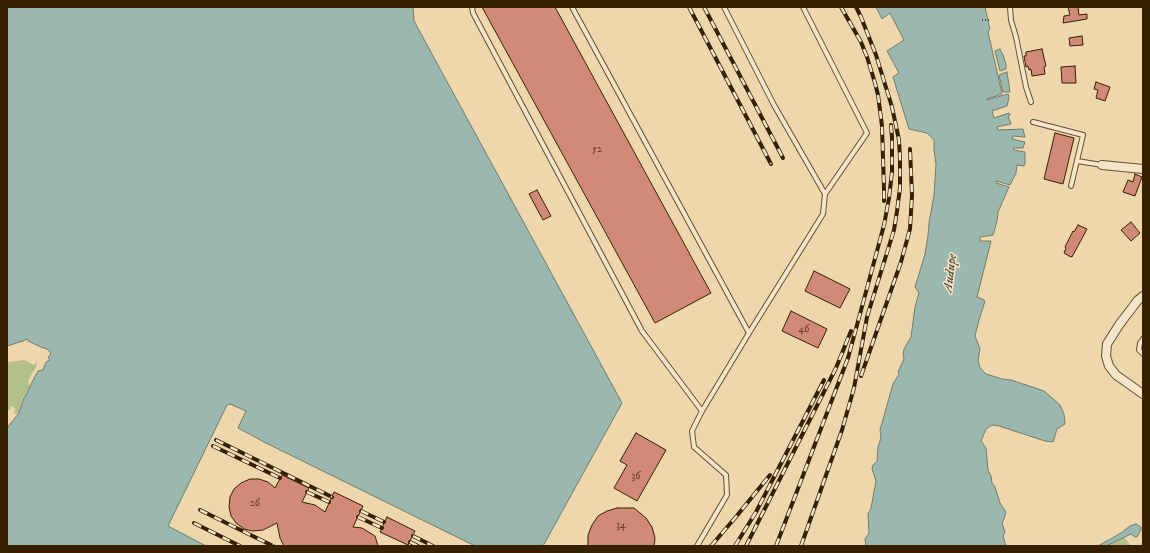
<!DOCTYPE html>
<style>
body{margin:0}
#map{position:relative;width:1150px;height:553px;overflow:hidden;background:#efd7ad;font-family:"IM FELL DW Pica",serif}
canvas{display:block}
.frame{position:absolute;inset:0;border:8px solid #372000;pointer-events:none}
</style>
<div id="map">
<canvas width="1150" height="553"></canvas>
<div class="frame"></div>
</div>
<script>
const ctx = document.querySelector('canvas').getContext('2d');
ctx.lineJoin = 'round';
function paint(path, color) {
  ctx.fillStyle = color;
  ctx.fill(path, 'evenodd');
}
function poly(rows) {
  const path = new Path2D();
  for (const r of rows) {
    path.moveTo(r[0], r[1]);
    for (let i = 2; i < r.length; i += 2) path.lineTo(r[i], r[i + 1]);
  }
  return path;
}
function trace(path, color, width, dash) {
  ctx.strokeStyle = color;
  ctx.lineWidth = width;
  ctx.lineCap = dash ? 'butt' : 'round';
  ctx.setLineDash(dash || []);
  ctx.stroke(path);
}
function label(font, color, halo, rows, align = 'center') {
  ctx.font = font + ' "IM FELL DW Pica",serif';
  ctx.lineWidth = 3;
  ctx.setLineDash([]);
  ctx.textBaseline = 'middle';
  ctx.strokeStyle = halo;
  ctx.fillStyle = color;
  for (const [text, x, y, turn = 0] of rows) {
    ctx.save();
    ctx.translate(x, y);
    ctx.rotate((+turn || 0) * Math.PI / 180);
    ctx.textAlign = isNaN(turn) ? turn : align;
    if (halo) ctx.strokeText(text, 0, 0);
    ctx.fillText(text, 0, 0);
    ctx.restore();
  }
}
const green = poly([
 [24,360,34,365,37,361,37,362,36,367,29,379,28,384,30,386,27,394,23,398,19,413,14,414,15,409,13,406,11,407,10,410,7,410,7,363,9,362],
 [1124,536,1129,544,1133,546,1106,546]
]);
const water = poly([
 [7,7,413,7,414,21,622,403,543,546,475,546,266,443,238,428,246,411,230,404,227,405,168,526,206,546,7,546,7,428,19,413,24,398,27,394,30,386,38,371,43,370,46,362,50,360,48,358,51,353,47,349,46,349,46,348,43,348,28,341,27,339,23,341,7,346,7,7],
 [876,7,985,7,990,29,988,32,1002,94,987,99,987,100,1008,94,1009,97,1007,106,992,111,994,118,1009,113,1010,115,1008,116,1011,124,997,127,998,130,1023,129,1025,137,1013,136,1012,139,1025,142,1023,148,1013,148,1014,150,1025,152,1025,164,1024,166,1017,165,1016,173,1010,185,996,181,996,183,1009,187,998,212,997,221,993,235,980,237,980,241,991,241,977,297,984,300,985,301,979,320,975,336,980,349,978,360,980,368,986,374,1002,379,1011,380,1044,391,1060,405,1064,414,1065,424,1057,429,1053,442,1045,441,999,426,992,425,986,429,981,441,986,448,988,470,991,476,992,483,995,487,1000,503,1006,512,1004,519,1002,523,1005,532,1003,536,1006,546,866,546,865,539,869,533,868,514,871,508,876,481,872,469,873,465,877,461,878,447,881,438,880,430,893,384,899,374,898,372,904,359,903,354,904,349,911,337,915,307,919,293,915,287,925,254,928,236,929,223,934,195,936,164,934,150,934,140,927,133,909,129,893,77,899,73,887,51,904,40,890,13,882,19,876,7],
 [1000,49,1003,55,1006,64,1006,69,1000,71,995,51,1000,49],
 [1007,72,1010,92,1003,92,999,75,1007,72],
 [1136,524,1141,527,1141,530,1137,537,1135,537,1131,534,1106,546,1098,546,1121,533,1130,526,1136,524]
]);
const building = poly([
 [482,7,555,7,711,293,655,323,482,7],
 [1068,7,1078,7,1079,15,1087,14,1087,19,1063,23,1064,16,1070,15,1068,7],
 [1082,36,1083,45,1070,46,1069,38,1082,36],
 [1042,49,1046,66,1044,67,1045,74,1032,76,1031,69,1029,70,1028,66,1026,67,1024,56,1026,56,1026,52,1042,49],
 [1075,66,1076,83,1062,83,1061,67,1075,66],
 [1096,82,1110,87,1105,101,1096,98,1098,90,1094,89,1096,82],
 [1055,133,1074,138,1063,184,1044,179,1055,133],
 [1135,174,1142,177,1135,196,1123,192,1128,180,1133,182,1135,174],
 [537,190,551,216,543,220,529,194,537,190],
 [1131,222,1140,233,1131,241,1121,230,1131,222],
 [1078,225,1087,229,1072,257,1069,256,1064,253,1066,248,1065,247,1073,231,1074,232,1078,225],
 [814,271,850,289,840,308,805,291,814,271],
 [791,311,827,329,818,348,782,331,791,311],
 [636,433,666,450,637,501,614,488,627,465,620,461,636,433],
 [282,475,309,488,302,502,315,505,325,512,334,492,363,506,353,527,362,528,375,536,378,546,284,546,280,538,277,523,263,530,253,531,244,529,236,523,231,516,229,507,230,497,234,489,241,483,250,479,259,479,268,482,275,488,282,475],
 [617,508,634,508,646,518,652,527,655,538,654,546,588,546,588,535,592,525,598,516,607,511,617,508],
 [387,517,415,531,408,545,380,532,387,517]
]);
const path = poly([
 [982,20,991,20]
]);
const service = poly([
 [472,7,473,13,642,331,702,411],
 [572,7,749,333],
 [803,7,867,133,825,194],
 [1010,7,1011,20,1016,37,1026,87,1031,102],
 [1033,122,1083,135,1071,186],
 [1077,161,1102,165],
 [1143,339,1140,343,1139,350,1143,354],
 [697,546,727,495,726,475,694,447,692,431,702,411,749,333,823,214,825,194,774,105,724,7]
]);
const minor = poly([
 [1102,165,1143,169],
 [1143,296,1138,300,1119,325,1107,344,1106,356,1109,366,1116,375,1143,394]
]);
const rail = poly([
 [689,7,771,164],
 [704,7,783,158],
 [841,7,861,42,867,57,875,83,878,95,882,126,884,190,884,201],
 [861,376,901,262,910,229,912,195,910,149],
 [216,440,332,497],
 [213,446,280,478],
 [307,492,329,502],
 [200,510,273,546],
 [361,511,384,522],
 [358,517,382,528],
 [194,523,240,546],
 [413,536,433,546],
 [410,542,418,546],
 [711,546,735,518,770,475],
 [735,546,756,512,824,380],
 [746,546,836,368,851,331],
 [776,546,848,358,863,303,884,225,889,198,892,172,892,138,891,125],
 [801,546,842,430,854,388,867,317,894,230,897,211,900,188,900,159,899,140,892,107,876,55,861,17,856,7]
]);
const numberNames = [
 ["52",597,150],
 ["46",804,330],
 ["36",636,477],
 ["26",255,504],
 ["34",621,526]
];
const waterNames = [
 ["Audupe",951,273,-83]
];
paint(green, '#b4bf8e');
paint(water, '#9ab8af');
trace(water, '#727b69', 1);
paint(building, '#d18978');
trace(building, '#372000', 1);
trace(service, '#654e2b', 6);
trace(minor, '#654e2b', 10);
trace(path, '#372000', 1.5, [1, 2]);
trace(service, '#f5e5ca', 4);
trace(minor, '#f5e5ca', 8);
trace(rail, '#372000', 4);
trace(rail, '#f5e5ca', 2.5, [8]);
label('10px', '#5e3a1e', null, numberNames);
label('italic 13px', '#554e35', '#f5e5ca', waterNames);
</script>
